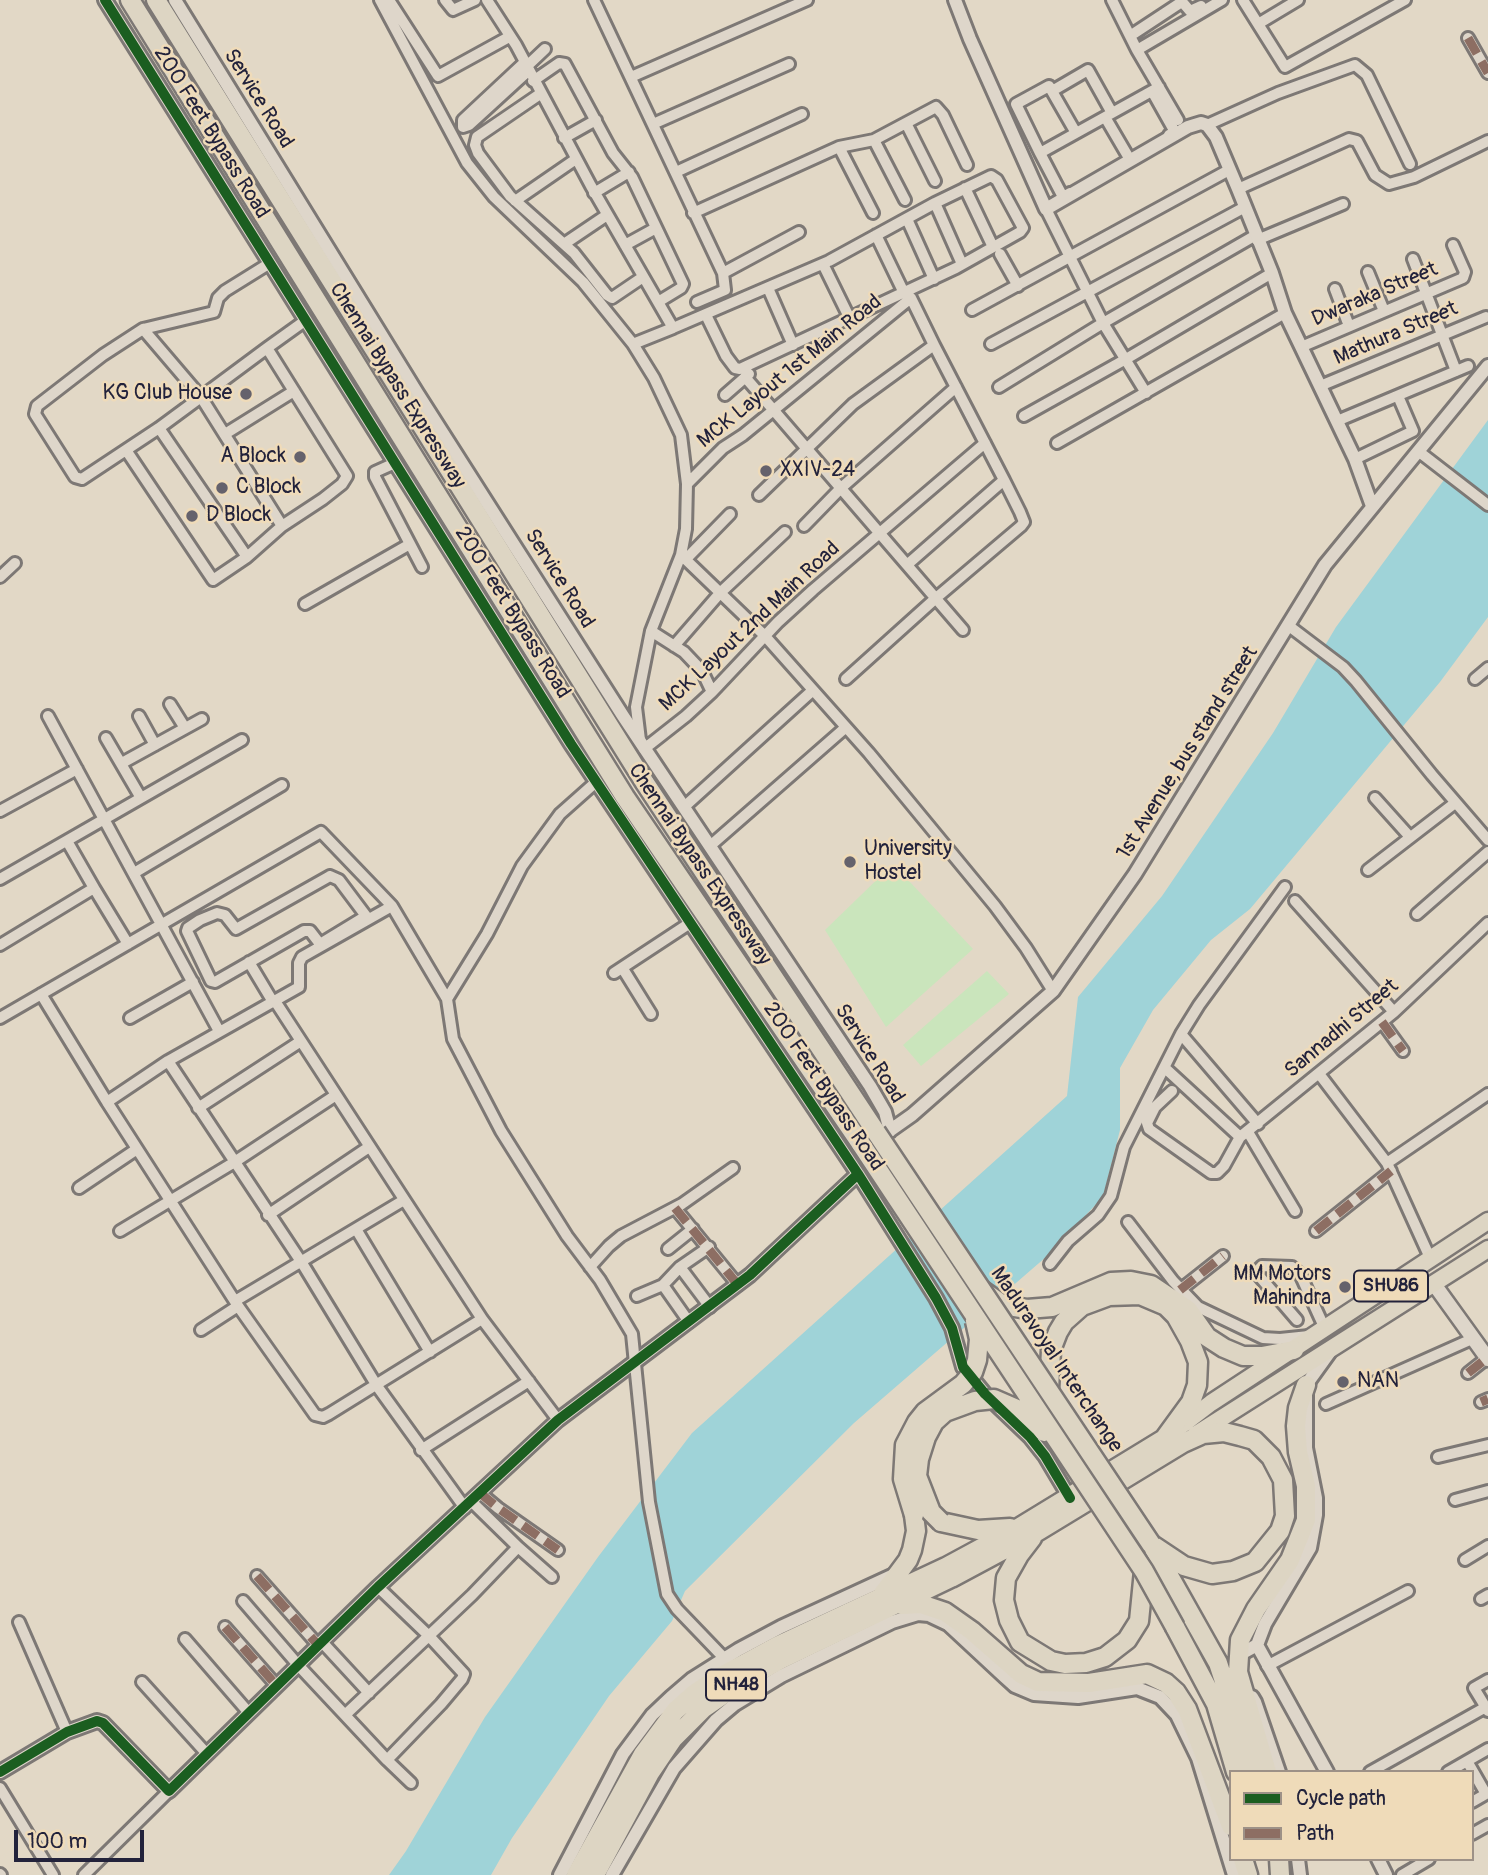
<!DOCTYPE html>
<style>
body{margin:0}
#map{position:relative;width:1488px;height:1875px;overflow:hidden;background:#e2d8c6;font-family:Pangolin,sans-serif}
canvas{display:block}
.legend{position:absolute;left:1229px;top:1770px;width:245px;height:91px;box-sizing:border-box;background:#efdbb9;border:2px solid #9d9187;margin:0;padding:9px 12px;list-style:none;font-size:21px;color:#22223b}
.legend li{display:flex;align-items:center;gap:14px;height:35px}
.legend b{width:35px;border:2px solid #9d9187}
.scale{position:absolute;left:14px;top:1830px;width:130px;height:32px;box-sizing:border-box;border:4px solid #22223b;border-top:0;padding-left:9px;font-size:21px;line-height:24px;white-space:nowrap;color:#22223b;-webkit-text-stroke:5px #efdbb9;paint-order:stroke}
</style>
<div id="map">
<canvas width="1488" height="1875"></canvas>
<ul class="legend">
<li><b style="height:9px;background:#1b5e20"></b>Cycle path</li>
<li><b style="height:9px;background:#8d6e63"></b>Path</li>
</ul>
<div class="scale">100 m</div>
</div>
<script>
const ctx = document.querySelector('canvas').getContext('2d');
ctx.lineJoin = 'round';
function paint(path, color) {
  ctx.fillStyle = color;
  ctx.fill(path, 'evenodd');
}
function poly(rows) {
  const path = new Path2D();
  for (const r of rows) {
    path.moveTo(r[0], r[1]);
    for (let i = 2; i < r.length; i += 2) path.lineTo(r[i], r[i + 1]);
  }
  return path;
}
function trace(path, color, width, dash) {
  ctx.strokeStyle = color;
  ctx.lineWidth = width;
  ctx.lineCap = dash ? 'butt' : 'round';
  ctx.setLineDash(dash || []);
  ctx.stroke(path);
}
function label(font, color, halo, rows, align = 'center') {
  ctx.font = font + ' Pangolin,sans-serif';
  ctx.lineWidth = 5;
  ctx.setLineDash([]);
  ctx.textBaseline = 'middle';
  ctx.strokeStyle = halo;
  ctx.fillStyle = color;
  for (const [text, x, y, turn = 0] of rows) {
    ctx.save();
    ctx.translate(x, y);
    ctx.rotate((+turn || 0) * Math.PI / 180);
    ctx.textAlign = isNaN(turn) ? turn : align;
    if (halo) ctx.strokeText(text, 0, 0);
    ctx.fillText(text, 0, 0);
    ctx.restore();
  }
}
const green = poly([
 [893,864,973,949,886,1027,825,930],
 [987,971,1009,994,921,1066,903,1045]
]);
const water = poly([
 [1488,420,1488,617,1440,682,1250,909,1211,940,1153,1010,1120,1068,1120,1130,1103,1197,1046,1257,854,1423,685,1591,672,1621,609,1696,512,1838,491,1875,389,1875,406,1851,485,1717,598,1557,692,1433,1067,1096,1078,997,1162,896,1273,733,1336,627]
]);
const minor = poly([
 [380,0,467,163,494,197,583,282,633,344,654,378,681,435,687,484,686,529,681,555,651,631,636,707,640,740],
 [389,0,438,76,509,37],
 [445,0,453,10,475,0],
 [487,0,516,45,591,186,673,328,633,344],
 [594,0,723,273,725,290,697,302],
 [1112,0,1137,50,1222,0],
 [1243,0,1258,24,1298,0],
 [1258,24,1285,67,1405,0],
 [1130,36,1180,3,1184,4,1190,11,1201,6],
 [1468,38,1488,73],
 [1137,50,1178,120],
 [524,63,463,120,463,127,469,125,528,71],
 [526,67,545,49],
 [631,77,807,0],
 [533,81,559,63,565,64,613,153,632,177,683,284,681,288,658,302],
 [1052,91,1088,70,1112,113],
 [1152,91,1175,132,1169,135],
 [540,94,477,137,475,145,478,153,510,196,574,253,607,295,612,298,643,277],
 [1105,117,1129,158],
 [906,123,935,181],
 [653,124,789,64],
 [1207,125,1278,93,1355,65,1367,75,1410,164],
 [564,138,596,120],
 [874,140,905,200],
 [839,147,874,140,936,107,943,115,967,165],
 [1040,153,1016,104,1049,86,1076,133],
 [676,172,802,114],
 [965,188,993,247],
 [1238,189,1349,139,1357,141,1375,175,1389,184,1414,177,1488,141],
 [594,193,629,172],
 [1070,193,1063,197,1040,153,1159,87],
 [515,201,576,159],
 [935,203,962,264],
 [1046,209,1103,323,1146,393],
 [693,213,839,147,873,213],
 [907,219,934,279],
 [876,235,904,293],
 [1257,240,1343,204],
 [564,244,607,215],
 [625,245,656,228],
 [1000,254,1018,286],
 [1413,259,1456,371],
 [823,264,850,319],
 [1368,272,1384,311],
 [723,273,799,232],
 [768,288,793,345],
 [1335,289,1349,326],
 [972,310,1229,170],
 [673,328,829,261,935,203,991,176,997,180,1023,228,1020,232,956,268,740,369,735,368,726,356,706,315],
 [143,329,214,312,218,298,225,291,270,263],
 [991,344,1245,207],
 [1301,347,1463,278,1465,272,1453,245],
 [745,377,963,630],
 [1320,386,1486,317],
 [999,387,1103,323,1256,235],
 [725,395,749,374],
 [1024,416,1126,359,1272,273],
 [1337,421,1468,366],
 [159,428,247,557],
 [225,434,294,391],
 [1057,443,1285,313],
 [126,450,213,580,247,557,282,526,323,499,342,484,347,476,267,348],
 [1418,451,1488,505],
 [1355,459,1413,431,1398,396],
 [395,463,375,472,375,477,422,567],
 [687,484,723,448,743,435,911,298,934,345],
 [759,495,853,404,934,345,1004,480,908,564],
 [282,526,201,397,143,329,103,355,37,406,35,414,75,477,82,479,159,428,201,397,267,348,306,320],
 [804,526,841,488,956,387],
 [681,555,765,636,869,753,995,906,1026,948,1053,991],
 [687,558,730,514],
 [0,577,15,563],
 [305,604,410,544],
 [1289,626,1343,667,1356,681,1432,775,1488,840],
 [651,631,684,652,702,671,712,692],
 [674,646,720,593,785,532],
 [846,679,936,598,1021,526,1024,522,1020,512,1004,480],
 [1475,679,1488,668],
 [170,704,185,728],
 [48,716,219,1031],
 [139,716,155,745],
 [106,738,141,798],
 [644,749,686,716,712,692,778,622,813,590,985,443],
 [122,763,202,719],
 [596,782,560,814,522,866,487,934,447,999,453,1039,501,1131,567,1236,600,1280,632,1334,649,1502,667,1594,677,1609,724,1658],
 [1375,798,1410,837],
 [684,807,812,691],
 [0,811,77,769],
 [710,846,845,728],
 [1368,870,1455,803],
 [134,873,282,785],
 [330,876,339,880,366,916,320,944,310,931,304,931,215,982,211,981,187,931,188,928,200,920,217,913,225,915,236,929,330,876],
 [0,879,242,740],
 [94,888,128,944],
 [1295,901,1394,1012],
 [1417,914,1488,852],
 [0,945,94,888,67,841],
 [249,962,273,1002],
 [623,969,651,1014],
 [614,973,690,923],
 [41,994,107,1102,238,1306,315,1415,323,1417,329,1414,482,1319],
 [275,1001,482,1319,558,1420],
 [0,1018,321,832,392,906],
 [130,1018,193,982],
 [1382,1022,1403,1051],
 [1181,1034,1258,1124],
 [168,1061,302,1263,377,1386,465,1508],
 [1165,1068,1240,1137],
 [1320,1075,1387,1163,1431,1260],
 [1172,1091,1155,1107,1147,1123,1149,1129,1211,1173,1217,1173,1224,1166,1240,1137,1394,1012,1488,923],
 [107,1102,168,1061,299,987,299,963,302,957,392,906,447,999],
 [198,1108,301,1041],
 [1248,1132,1295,1211],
 [1387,1163,1488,1094],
 [79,1188,137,1149],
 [675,1208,738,1285],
 [268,1215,369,1147],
 [1128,1222,1173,1281,1198,1307,1263,1338,1280,1339,1309,1336],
 [356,1229,430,1352],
 [120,1231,233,1163,336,1095],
 [1316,1231,1391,1171],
 [668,1249,693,1229],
 [1050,1264,1068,1241,1098,1215,1111,1196,1124,1147,1181,1034,1199,1005,1285,887],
 [590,1267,609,1246,621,1236,682,1204,733,1168],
 [683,1271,710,1307],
 [663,1285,689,1322],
 [1180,1290,1223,1256],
 [637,1296,663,1285,680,1267,709,1247],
 [235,1301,404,1200],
 [1297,1320,1260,1277,1258,1270,1262,1266,1292,1267,1300,1274,1325,1329],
 [201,1330,238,1306],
 [1468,1373,1487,1358],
 [1481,1402,1488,1399],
 [1326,1404,1472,1339],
 [421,1450,529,1381],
 [1438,1457,1488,1445],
 [480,1493,498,1508,558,1550],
 [1455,1500,1488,1491],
 [518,1547,552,1577],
 [1465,1560,1488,1546],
 [257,1576,318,1645],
 [1481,1599,1488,1595],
 [243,1601,299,1666,387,1760,441,1704,462,1679,464,1674,429,1636,378,1587],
 [19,1622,67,1732],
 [225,1627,277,1686],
 [185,1639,249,1713],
 [322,1642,369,1693],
 [1267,1666,1408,1591],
 [1488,1680,1474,1688,1488,1711],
 [142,1682,207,1754],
 [345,1715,472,1595,518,1547,471,1501],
 [387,1760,411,1783],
 [1467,1761,1486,1794,1472,1802],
 [1370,1772,1486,1707],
 [1448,1772,1488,1749],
 [0,1788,53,1875],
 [1472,1834,1488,1825],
 [0,1874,1,1875],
 [84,1875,169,1791],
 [1402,1875,1429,1859]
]);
const tertiary = poly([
 [105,0,571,744,858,1174,936,1298,952,1328,963,1367,985,1394,1030,1437,1045,1456,1070,1498],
 [175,0,417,393,623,716,870,1086,885,1112,890,1131],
 [955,0,970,39,1046,209,1188,127,1201,123,1207,125,1216,137,1238,189,1272,273,1285,313,1355,459,1372,506],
 [885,1134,912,1115,1053,991,1135,874,1325,565,1488,366],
 [1257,1645,1327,1772],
 [1239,1655,1257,1645,1265,1624,1310,1548,1316,1515,1316,1498,1306,1448,1306,1385,1329,1353],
 [1252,1697,1255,1702,1279,1772],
 [0,1772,67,1732,97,1721,103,1723,169,1791,378,1587,558,1420,750,1275,858,1174],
 [1298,1859,1300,1875],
 [1378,1859,1386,1875],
 [560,1875,623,1754,652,1715,671,1697,692,1679,738,1650,781,1627,896,1574],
 [612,1875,674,1768,716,1720,735,1704,781,1676,892,1622,918,1614,929,1615,948,1624,1005,1677,1015,1686,1034,1694,1078,1697,1137,1688,1160,1697,1177,1715,1198,1758,1234,1875]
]);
const secondary = poly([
 [1434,1284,1488,1359]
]);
const primary = poly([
 [1173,1432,1211,1403,1488,1221],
 [1195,1435,1488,1249]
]);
const trunk = poly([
 [130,0,625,797,861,1144],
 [156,0,645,783,876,1132],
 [982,1290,1003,1305,1027,1309,1052,1307,1111,1282,1131,1281,1151,1285,1188,1310,1207,1337,1224,1348,1243,1356,1262,1356,1294,1350],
 [941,1522,978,1530,1010,1528],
 [1032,1538,1019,1555,1006,1578,1004,1600,1009,1620,1020,1642,1051,1661,1065,1664,1086,1663,1105,1657,1127,1640,1139,1621,1144,1571],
 [1154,1549,1218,1663,1254,1772],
 [882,1595,908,1560,912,1550,916,1531,914,1515],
 [902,1605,921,1604,945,1612,972,1631,1021,1674,1038,1682,1089,1683,1147,1674,1166,1683,1176,1692,1187,1709,1231,1826],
 [1175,1627,1216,1704,1236,1772],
 [1267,1772,1238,1672,1240,1640,1256,1609,1290,1560,1306,1520,1306,1486,1298,1452,1296,1426,1298,1408,1306,1385],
 [1243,1859,1248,1875],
 [1279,1859,1280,1875],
 [576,1875,643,1754,675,1711,694,1694,716,1679,777,1646,946,1567,1020,1527,1164,1439,1191,1402,1197,1385,1198,1362,1190,1341,1176,1316,1166,1306,1140,1295,1109,1296,1082,1306,1064,1322,1058,1332,1051,1350,1049,1390],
 [595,1875,650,1773,673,1739,704,1708,743,1681,780,1660,951,1578,1035,1533,1183,1443,1203,1434,1224,1432,1240,1436,1254,1440,1271,1457,1283,1480,1285,1516,1280,1531,1255,1562,1233,1571,1212,1574,1184,1566,1151,1544]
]);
const trunkBridge = poly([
 [876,1132,1151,1544],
 [861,1144,1144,1571,1175,1627],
 [914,1515,903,1479,905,1445,917,1422,925,1412,963,1384,973,1372,977,1360,979,1339,975,1321],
 [941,1522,931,1512,917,1476,919,1459,926,1437,934,1422,945,1412,975,1401,994,1399,1017,1409,1044,1432]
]);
const quiet = poly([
 [1468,38,1488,73],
 [1382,1022,1403,1051],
 [675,1208,738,1285],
 [1316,1231,1391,1171],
 [1180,1290,1223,1256],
 [1468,1373,1487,1358],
 [1481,1402,1488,1399],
 [480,1493,498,1508,558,1550],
 [257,1576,318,1645],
 [225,1627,277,1686]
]);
const cycleway = poly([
 [105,0,571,744,858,1174,936,1298,952,1328,963,1367,985,1394,1030,1437,1045,1456,1070,1498],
 [0,1772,67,1732,97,1721,103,1723,169,1791,378,1587,558,1420,750,1275,858,1174]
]);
const markers = [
 [246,394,7,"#65626c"],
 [300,457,7,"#65626c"],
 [766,471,7,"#65626c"],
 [222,488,7,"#65626c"],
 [192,516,7,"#65626c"],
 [850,862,7,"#65626c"],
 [1345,1287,7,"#65626c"],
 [1343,1382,7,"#65626c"]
];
const shields = [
 [1391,1286,74],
 [736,1685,60]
];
const shieldNames = [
 ["SHU86",1391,1286],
 ["NH48",736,1685]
];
const streetNames = [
 ["Service Road",258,99,58],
 ["200 Feet Bypass Road",211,133,58],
 ["Dwaraka Street",1375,295,-23],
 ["Mathura Street",1396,334,-23],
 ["MCK Layout 1st Main Road",790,372,-39],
 ["Chennai Bypass Expressway",397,386,58],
 ["Service Road",559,579,58],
 ["200 Feet Bypass Road",512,613,58],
 ["MCK Layout 2nd Main Road",750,627,-43],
 ["1st Avenue, bus stand street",1188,753,-58],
 ["Chennai Bypass Expressway",699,865,56],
 ["Sannadhi Street",1342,1029,-40],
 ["Service Road",869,1054,58],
 ["200 Feet Bypass Road",823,1087,56],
 ["Maduravoyal Interchange",1056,1360,56]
];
const poiNames = [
 ["KG Club House",232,394,"right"],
 ["A Block",286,457,"right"],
 ["XXIV-24",780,471],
 ["C Block",236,488],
 ["D Block",206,516],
 ["University",864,850],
 ["Hostel",864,874],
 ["MM Motors",1331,1275,"right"],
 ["Mahindra",1331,1299,"right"],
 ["NAN",1357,1382]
];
paint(green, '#cae5bc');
paint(water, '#9fd3d8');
trace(minor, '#7d7875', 16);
trace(tertiary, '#7d7875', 18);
trace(secondary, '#7d7875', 19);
trace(primary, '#7d7875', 21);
trace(trunk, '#7d7875', 23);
trace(minor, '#ded6ca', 10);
trace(tertiary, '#ded6ca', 12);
trace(secondary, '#ded6ca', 14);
trace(primary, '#ddd5c3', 16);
trace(trunk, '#ddd5c3', 18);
trace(trunkBridge, '#7d7875', 23, []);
trace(trunkBridge, '#ddd5c3', 18);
trace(quiet, '#8d6e63', 9, [18, 9]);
trace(cycleway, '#1b5e20', 10);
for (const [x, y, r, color] of markers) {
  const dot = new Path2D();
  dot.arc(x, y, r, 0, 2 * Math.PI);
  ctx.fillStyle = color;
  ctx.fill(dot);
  trace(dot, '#efdbb9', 2.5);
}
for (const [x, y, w] of shields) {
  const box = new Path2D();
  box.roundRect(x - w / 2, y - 15.5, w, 31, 5);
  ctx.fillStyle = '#efdbb9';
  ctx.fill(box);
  trace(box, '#22223b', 2);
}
label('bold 19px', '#22223b', null, shieldNames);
label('21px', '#22223b', '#efdbb9', streetNames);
label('21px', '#22223b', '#efdbb9', poiNames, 'left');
</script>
